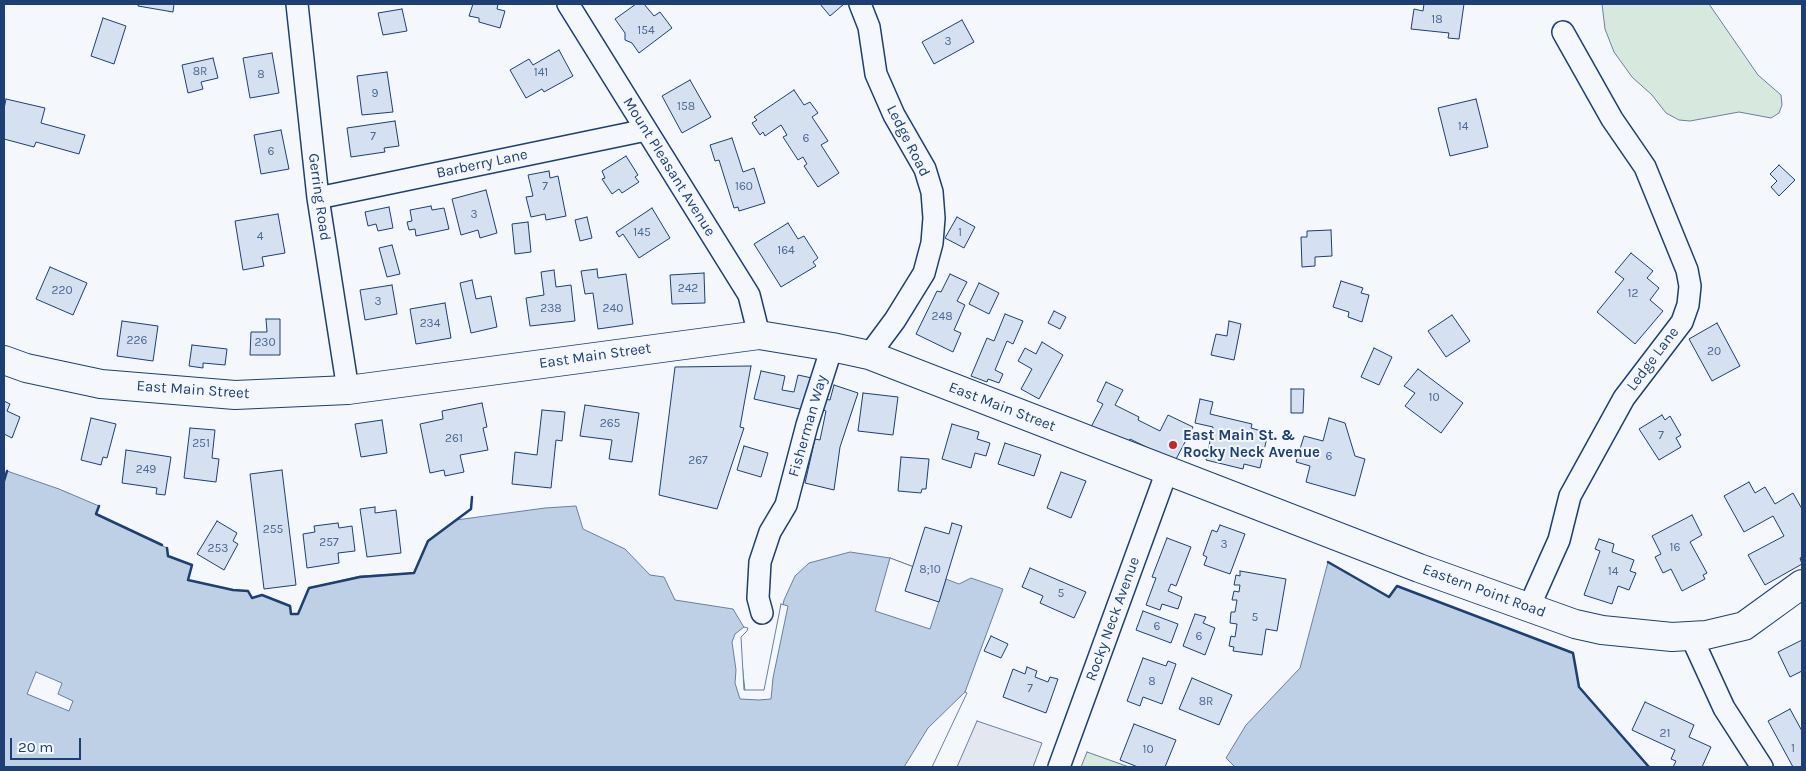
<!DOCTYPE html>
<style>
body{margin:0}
#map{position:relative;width:1806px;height:771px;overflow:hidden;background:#f4f7fb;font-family:Karla,sans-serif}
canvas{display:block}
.frame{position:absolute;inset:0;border:5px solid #1d3f73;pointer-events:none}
.scale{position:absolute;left:10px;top:738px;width:71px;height:22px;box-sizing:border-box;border:2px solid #1d3f73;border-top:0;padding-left:6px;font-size:15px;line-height:18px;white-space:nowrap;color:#1d3f73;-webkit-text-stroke:4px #f4f7fb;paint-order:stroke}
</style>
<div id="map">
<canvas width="1806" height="771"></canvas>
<div class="frame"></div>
<div class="scale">20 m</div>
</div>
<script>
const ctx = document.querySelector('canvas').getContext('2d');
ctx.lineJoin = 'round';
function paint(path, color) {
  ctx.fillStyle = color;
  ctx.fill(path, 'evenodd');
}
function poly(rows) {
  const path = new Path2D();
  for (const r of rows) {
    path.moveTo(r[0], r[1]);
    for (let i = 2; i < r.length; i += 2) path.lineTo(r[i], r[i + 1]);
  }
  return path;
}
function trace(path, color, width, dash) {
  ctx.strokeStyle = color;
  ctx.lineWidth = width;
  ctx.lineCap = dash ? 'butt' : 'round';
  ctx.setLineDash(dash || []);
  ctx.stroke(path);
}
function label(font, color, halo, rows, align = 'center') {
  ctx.font = font + ' Karla,sans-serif';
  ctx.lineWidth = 4;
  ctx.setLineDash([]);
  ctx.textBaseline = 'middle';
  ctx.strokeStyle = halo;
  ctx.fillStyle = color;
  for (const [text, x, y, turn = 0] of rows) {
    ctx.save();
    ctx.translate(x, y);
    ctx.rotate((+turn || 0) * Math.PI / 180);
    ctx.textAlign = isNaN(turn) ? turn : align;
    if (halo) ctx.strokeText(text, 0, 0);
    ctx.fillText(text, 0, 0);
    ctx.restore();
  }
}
const green = poly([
 [1602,4,1709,4,1758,75,1781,95,1782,105,1779,113,1771,118,1739,112,1690,121,1679,120,1666,113,1652,95,1632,77,1614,52,1605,29,1602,4],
 [1087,752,1129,767,1081,767,1087,752]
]);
const parking = poly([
 [977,721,1042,743,1033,767,957,767,977,721]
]);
const water = poly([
 [7,471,59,489,99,506,96,514,167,548,168,556,192,565,188,580,233,590,248,591,252,598,262,595,290,606,291,614,298,614,309,588,360,576,414,573,428,541,456,520,545,508,576,506,583,529,625,549,650,575,664,577,675,600,733,609,745,629,739,636,745,691,766,692,784,600,795,576,809,563,850,552,890,558,959,584,971,578,1003,589,965,692,929,767,4,767,4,481,7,471],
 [1328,562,1389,597,1397,586,1573,653,1579,687,1648,767,1235,767,1226,758,1246,725,1300,668,1328,562]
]);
const pier = poly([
 [890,558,946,579,930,629,875,611,890,558],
 [781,604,788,606,773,678,771,699,759,700,740,699,735,683,736,670,732,642,735,634,744,627,748,628,747,631,741,637,744,690,764,690,781,604],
 [36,672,62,683,58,694,73,701,69,711,27,694,36,672],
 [965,692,967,693,932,767,904,767,928,728,965,692]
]);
const building = poly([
 [138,4,174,4,173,12,138,6,138,4],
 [473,4,498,4,497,9,505,11,500,28,479,22,479,18,469,16,473,4],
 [636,4,644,4,654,16,660,12,672,28,639,53,632,43,625,40,625,33,615,19,636,4],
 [820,4,844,4,830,16,820,4],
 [1424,4,1464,4,1459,39,1448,38,1449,33,1411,29,1414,9,1423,11,1424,4],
 [402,9,407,31,383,35,378,13,402,9],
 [103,18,126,26,114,64,91,56,103,18],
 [962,20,974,42,934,64,922,42,962,20],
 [559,50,573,76,544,92,542,89,526,98,510,70,529,59,533,65,559,50],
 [272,53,279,93,250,98,243,58,272,53],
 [213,58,218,78,201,82,203,89,188,93,182,65,213,58],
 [387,72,393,112,362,115,357,76,387,72],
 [690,80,711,117,682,133,662,96,690,80],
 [794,90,804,105,810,102,818,113,812,117,828,141,821,145,839,173,818,187,804,166,807,164,803,157,798,160,783,137,787,135,781,125,765,136,763,132,760,135,752,123,757,120,754,117,794,90],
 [6,99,45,108,41,123,85,135,79,154,36,142,34,147,4,139,4,109,6,99],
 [1476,99,1488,147,1450,156,1438,108,1476,99],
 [395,121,399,146,384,148,385,152,351,157,347,128,395,121],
 [281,130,289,169,261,174,254,135,281,130],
 [732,138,743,172,754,168,765,203,739,211,738,207,734,208,719,160,715,161,710,145,732,138],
 [626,156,638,175,635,177,639,182,622,193,619,189,612,194,602,179,605,178,602,171,626,156],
 [1779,165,1795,180,1779,196,1771,187,1777,181,1770,174,1779,165],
 [549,171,550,178,558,176,566,216,546,220,545,214,531,217,526,197,533,196,528,175,549,171],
 [486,190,497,233,480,238,478,230,461,235,452,199,486,190],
 [431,206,432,210,444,208,449,229,416,236,415,229,409,230,407,222,412,221,410,210,431,206],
 [389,207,393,228,378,231,376,224,368,226,365,212,389,207],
 [652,208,670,238,639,258,623,234,619,237,616,232,652,208],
 [278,214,285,253,262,257,264,266,243,270,235,221,278,214],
 [587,217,592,238,580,241,575,220,587,217],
 [957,217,975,227,964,248,945,238,957,217],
 [528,222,531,252,515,254,512,224,528,222],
 [788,223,798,239,804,236,818,258,813,262,816,266,781,287,754,244,788,223],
 [1331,230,1332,256,1315,257,1315,266,1302,267,1301,237,1307,237,1307,231,1331,230],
 [392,245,400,274,387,277,379,248,392,245],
 [1631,253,1653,271,1647,278,1659,288,1650,300,1663,311,1635,344,1597,312,1624,279,1615,272,1631,253],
 [50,267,87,283,73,315,36,299,50,267],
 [597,269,598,278,626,274,633,324,598,329,593,293,585,294,581,271,597,269],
 [554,270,556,287,571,285,575,321,530,326,526,298,544,295,541,272,554,270],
 [704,273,705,303,672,304,670,275,704,273],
 [950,274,967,282,957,301,965,305,954,330,961,333,953,352,916,334,937,291,941,292,950,274],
 [472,280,476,299,491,296,497,327,471,333,460,283,472,280],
 [1341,281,1363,288,1361,293,1369,295,1362,322,1348,317,1349,312,1333,307,1341,281],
 [979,283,999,293,989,314,969,304,979,283],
 [392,285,397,314,365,320,360,290,392,285],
 [445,303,451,338,416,344,410,309,445,303],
 [1054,311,1066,317,1060,329,1048,323,1054,311],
 [1005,314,1023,321,1013,344,1007,341,995,370,1003,374,999,383,988,379,987,382,971,376,987,338,994,341,1005,314],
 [1452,315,1470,341,1446,357,1428,331,1452,315],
 [266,319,280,319,280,355,250,355,251,332,267,332,266,319],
 [122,321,158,326,153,361,117,356,122,321],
 [1229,321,1241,324,1234,360,1211,355,1216,334,1227,336,1229,321],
 [1717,323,1740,366,1712,381,1689,339,1717,323],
 [1042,342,1063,355,1039,399,1021,389,1032,369,1018,361,1025,348,1036,354,1042,342],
 [192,345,227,349,225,365,203,363,203,368,189,366,192,345],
 [1374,348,1392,357,1379,385,1361,377,1374,348],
 [751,366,740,427,744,428,717,509,659,495,675,367,751,366],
 [1418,369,1463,403,1441,433,1405,406,1415,393,1404,386,1418,369],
 [761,371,785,376,782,390,794,392,798,375,812,378,804,410,754,399,761,371],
 [1106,382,1123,390,1115,405,1139,417,1138,420,1160,431,1168,415,1193,427,1175,461,1130,439,1127,445,1091,427,1103,404,1097,401,1106,382],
 [834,385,858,393,840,447,834,490,805,483,815,439,820,440,826,411,823,410,825,399,830,400,834,385],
 [1291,389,1304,389,1303,413,1291,413,1291,389],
 [863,393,898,397,893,435,858,431,863,393],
 [1200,399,1213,402,1210,414,1252,424,1251,428,1268,433,1260,468,1244,464,1243,469,1206,460,1213,427,1195,423,1200,399],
 [4,401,10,404,7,411,20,417,12,438,4,434,4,401],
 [482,403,487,427,483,428,488,450,460,455,464,472,445,476,444,470,430,473,420,424,443,419,442,411,482,403],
 [585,405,639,413,632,462,609,459,612,440,580,436,585,405],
 [542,410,565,412,562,441,556,440,551,488,512,484,515,452,537,455,542,410],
 [1662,415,1665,420,1670,416,1681,435,1676,438,1681,447,1659,460,1639,429,1662,415],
 [91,418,116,424,107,458,103,457,101,465,81,460,91,418],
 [1329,418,1345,423,1355,456,1365,459,1355,496,1306,482,1310,466,1296,462,1304,436,1323,441,1329,418],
 [382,420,387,453,361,457,355,424,382,420],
 [952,424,979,432,977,439,990,443,986,456,975,453,971,468,942,459,952,424],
 [190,428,215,430,212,458,219,459,216,482,184,478,190,428],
 [1005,443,1041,455,1034,476,998,464,1005,443],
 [744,446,768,453,761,477,737,470,744,446],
 [126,450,171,457,165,495,156,494,157,488,122,483,126,450],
 [901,457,929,459,926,489,922,489,921,493,898,491,901,457],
 [282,470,296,585,264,589,250,474,282,470],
 [1061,472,1086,481,1071,518,1047,508,1061,472],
 [1749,482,1755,493,1765,487,1775,504,1793,493,1802,509,1802,557,1800,558,1802,564,1765,585,1748,555,1784,536,1773,516,1744,532,1724,496,1749,482],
 [375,507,375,513,396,510,401,553,367,557,360,509,375,507],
 [1692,515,1702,535,1690,542,1707,573,1703,575,1705,579,1682,591,1671,569,1663,573,1655,557,1661,554,1652,536,1692,515],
 [217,521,237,533,233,541,238,544,224,570,197,554,217,521],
 [338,523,339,528,352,526,355,551,338,553,339,563,307,568,303,534,315,532,314,526,338,523],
 [952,523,962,526,939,602,905,591,925,527,949,534,952,523],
 [1220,525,1245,534,1230,574,1204,565,1207,557,1203,555,1212,530,1217,532,1220,525],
 [1167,538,1191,547,1176,586,1171,584,1168,591,1182,597,1178,609,1162,604,1160,610,1146,605,1156,578,1152,577,1167,538],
 [1599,539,1614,544,1612,552,1634,560,1630,571,1636,573,1629,590,1618,586,1612,604,1584,595,1600,551,1595,549,1599,539],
 [1030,568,1086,592,1074,618,1040,603,1043,596,1022,587,1030,568],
 [1240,571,1286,579,1277,631,1266,629,1262,655,1233,651,1234,647,1229,646,1231,636,1235,637,1237,624,1230,623,1231,612,1235,612,1237,600,1232,600,1234,591,1239,592,1240,585,1234,585,1236,575,1240,576,1240,571],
 [1143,611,1178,624,1171,643,1136,630,1143,611],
 [1195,614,1206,617,1203,623,1215,628,1205,655,1183,646,1195,614],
 [991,636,1008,644,1001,658,984,651,991,636],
 [1802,640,1802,671,1790,677,1778,652,1802,640],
 [1143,658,1166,666,1168,661,1176,664,1162,704,1143,697,1140,706,1127,701,1143,658],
 [1027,667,1037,671,1035,677,1048,682,1050,677,1058,679,1046,713,1003,697,1013,669,1025,674,1027,667],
 [1192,678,1232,695,1219,725,1179,709,1192,678],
 [1645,702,1694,725,1689,737,1711,747,1702,767,1673,767,1676,761,1671,759,1675,750,1632,730,1645,702],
 [1790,709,1802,731,1802,767,1793,767,1768,721,1790,709],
 [1134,724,1176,740,1165,767,1138,767,1120,760,1134,724]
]);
const street = poly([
 [297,4,318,198,348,390],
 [568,4,749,295,759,335],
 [860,4,869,27,876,74,894,115,925,169,932,192,934,218,932,243,924,273,895,320,869,355],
 [318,198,646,130],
 [1529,607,1559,540,1570,496,1624,398,1682,322,1688,305,1690,286,1687,270,1645,167,1612,119,1563,32],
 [762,613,758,598,760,562,770,532,786,505,807,425,832,347],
 [1691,636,1724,708,1762,767],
 [1059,767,1167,471]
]);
const secondary = poly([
 [4,360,26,368,101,384,235,395,348,390,759,335,832,347,869,355,1419,568,1575,624,1602,630,1672,637,1706,635,1744,626,1802,584]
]);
const wall = poly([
 [4,481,7,471],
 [99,506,96,514,162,545],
 [167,548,168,556,192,565,188,580,233,590,248,591,252,598,262,595,290,606,291,614,298,614,309,588,360,577,414,573,428,541,471,509,472,497],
 [1328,562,1389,597,1397,586,1573,653,1579,687,1649,767]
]);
const markers = [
 [1173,445,5,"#c62828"]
];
const numberNames = [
 ["18",1437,20],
 ["154",646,31],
 ["3",948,42],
 ["8R",200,72],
 ["141",541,73],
 ["8",261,75],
 ["9",375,94],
 ["158",686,107],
 ["14",1463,127],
 ["7",373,137],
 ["6",806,139],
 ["6",271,152],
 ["7",545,187],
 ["160",744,187],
 ["3",474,215],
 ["145",642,233],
 ["1",960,233],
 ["4",260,237],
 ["164",786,251],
 ["242",688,289],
 ["220",62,291],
 ["12",1633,294],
 ["3",378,302],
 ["238",551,309],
 ["240",613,309],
 ["248",942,317],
 ["234",430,324],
 ["226",137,341],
 ["230",265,343],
 ["20",1714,352],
 ["10",1434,398],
 ["265",610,424],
 ["7",1661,436],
 ["261",454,439],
 ["251",201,444],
 ["6",1329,457],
 ["267",698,461],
 ["249",146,470],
 ["255",273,530],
 ["257",329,543],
 ["3",1224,545],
 ["16",1675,548],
 ["253",218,549],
 ["8;10",930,570],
 ["14",1613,572],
 ["5",1061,594],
 ["5",1255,618],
 ["6",1157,627],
 ["6",1199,637],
 ["8",1152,682],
 ["7",1030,689],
 ["8R",1206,702],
 ["21",1665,734],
 ["1",1793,749],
 ["10",1148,750]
];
const streetNames = [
 ["Ledge Road",908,141,63],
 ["Barberry Lane",482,164,-12],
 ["Mount Pleasant Avenue",669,167,58],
 ["Gerring Road",319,197,82],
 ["East Main Street",595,356,-8],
 ["Ledge Lane",1653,359,-53],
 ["East Main Street",193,390,4],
 ["East Main Street",1002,407,21],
 ["Fisherman Way",808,426,-74],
 ["Eastern Point Road",1484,591,20],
 ["Rocky Neck Avenue",1113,619,-70]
];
const poiNames = [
 ["East Main St. &",1183,436],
 ["Rocky Neck Avenue",1183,453]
];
paint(green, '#d7e8df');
trace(green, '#687fa3', 1);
paint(parking, '#e3e8f0');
trace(parking, '#687fa3', 1);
paint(water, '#bed0e5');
trace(water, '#687fa3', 1);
paint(pier, '#f4f7fb');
trace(pier, '#687fa3', 1);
paint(building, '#d5e0f0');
trace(building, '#1d3f73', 1);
trace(street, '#1d3f73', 24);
trace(secondary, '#1d3f73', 30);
trace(street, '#f4f7fb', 21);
trace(secondary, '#f4f7fb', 28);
trace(wall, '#1d3f73', 2.5);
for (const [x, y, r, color] of markers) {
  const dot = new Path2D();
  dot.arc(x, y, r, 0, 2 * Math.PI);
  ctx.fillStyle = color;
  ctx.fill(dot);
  trace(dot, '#f4f7fb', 2);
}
label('12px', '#4b6792', null, numberNames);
label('15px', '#1d3f73', '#f4f7fb', streetNames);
label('bold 15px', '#1d3f73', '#f4f7fb', poiNames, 'left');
</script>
